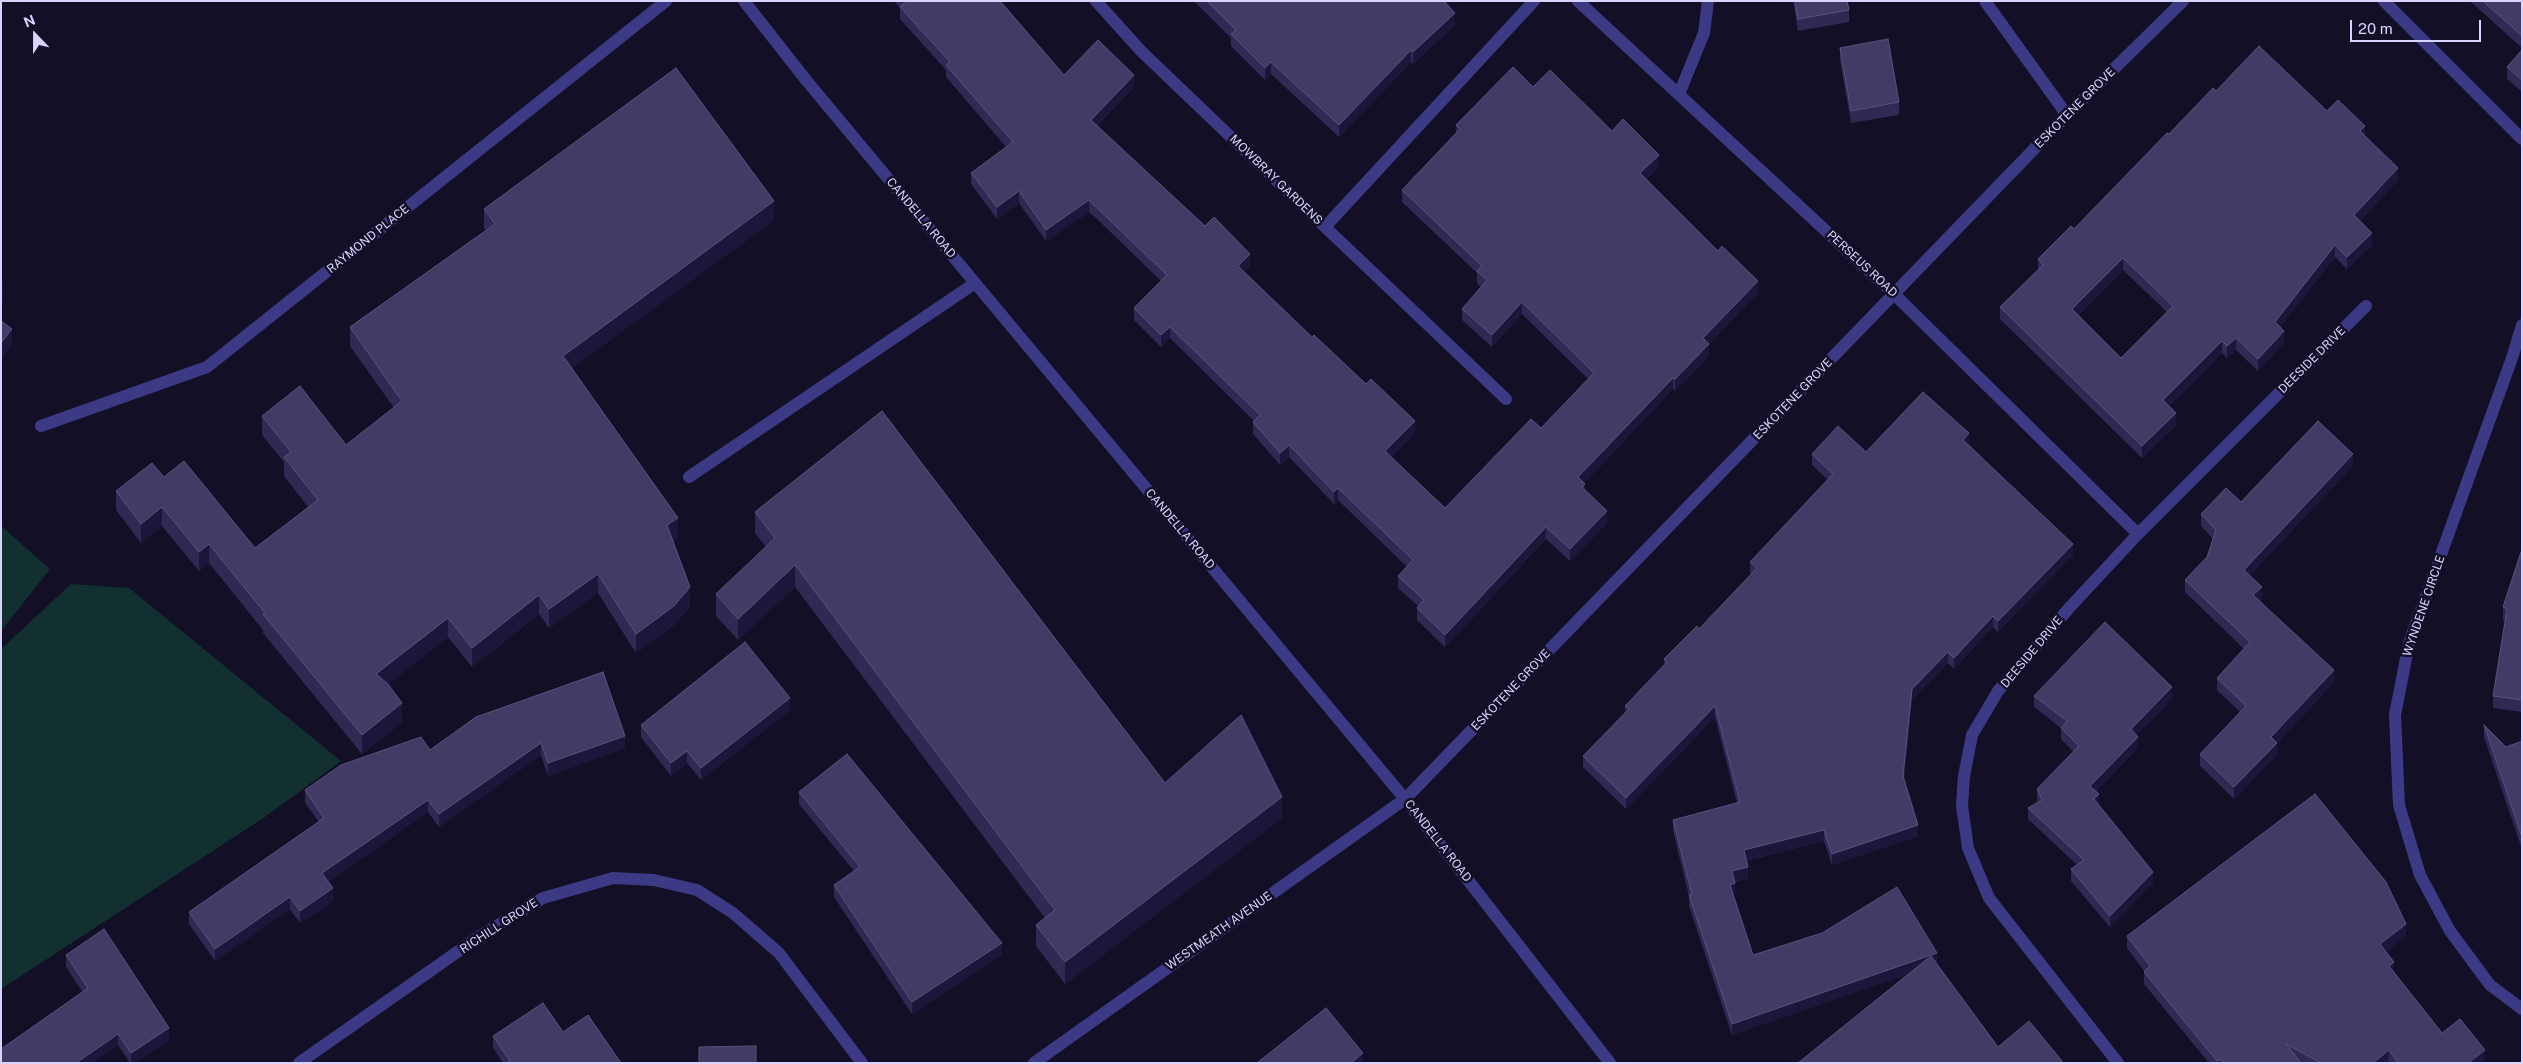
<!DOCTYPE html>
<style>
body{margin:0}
#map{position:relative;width:2523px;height:1064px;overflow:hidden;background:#130f26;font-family:"Public Sans",sans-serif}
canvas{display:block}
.frame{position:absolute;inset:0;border:2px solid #d9d4ff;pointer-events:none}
.north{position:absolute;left:10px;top:10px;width:50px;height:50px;-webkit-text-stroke:4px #130f26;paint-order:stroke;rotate:338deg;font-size:14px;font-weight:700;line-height:20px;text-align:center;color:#d9d4ff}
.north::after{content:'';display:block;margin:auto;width:18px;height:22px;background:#d9d4ff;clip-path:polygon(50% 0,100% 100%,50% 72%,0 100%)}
.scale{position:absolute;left:2350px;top:20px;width:131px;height:22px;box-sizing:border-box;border:2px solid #d9d4ff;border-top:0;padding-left:6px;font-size:15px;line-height:18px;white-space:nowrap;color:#d9d4ff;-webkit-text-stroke:4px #130f26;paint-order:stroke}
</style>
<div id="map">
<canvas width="2523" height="1064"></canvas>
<div class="frame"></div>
<div class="north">N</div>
<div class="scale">20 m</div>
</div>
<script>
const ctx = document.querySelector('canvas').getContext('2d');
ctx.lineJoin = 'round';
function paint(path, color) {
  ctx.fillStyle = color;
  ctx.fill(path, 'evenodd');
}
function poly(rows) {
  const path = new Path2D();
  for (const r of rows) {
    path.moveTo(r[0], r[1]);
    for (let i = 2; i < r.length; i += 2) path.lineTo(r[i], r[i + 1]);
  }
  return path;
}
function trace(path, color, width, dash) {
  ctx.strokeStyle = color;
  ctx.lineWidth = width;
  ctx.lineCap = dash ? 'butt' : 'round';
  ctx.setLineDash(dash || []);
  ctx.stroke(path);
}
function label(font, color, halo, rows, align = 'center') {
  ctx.font = font + ' "Public Sans",sans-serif';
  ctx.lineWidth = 5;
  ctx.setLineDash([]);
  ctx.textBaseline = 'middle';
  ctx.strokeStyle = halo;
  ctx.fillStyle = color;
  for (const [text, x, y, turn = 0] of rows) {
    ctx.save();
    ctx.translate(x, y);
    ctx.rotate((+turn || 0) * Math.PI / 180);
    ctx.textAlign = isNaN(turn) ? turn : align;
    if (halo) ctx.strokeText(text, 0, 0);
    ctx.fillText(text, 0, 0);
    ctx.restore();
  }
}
const green = poly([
 [1,526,50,569,1,631],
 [71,584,129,588,341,761,265,817,1,989,1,649]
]);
const minor = poly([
 [744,1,806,80,1405,799,1610,1063],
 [1096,1,1141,51,1325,227,1534,1],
 [1578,1,1894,294,2138,534],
 [1985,1,2067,115],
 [2384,1,2522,139],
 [1679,94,1704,33,1708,1],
 [1325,227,1506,399],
 [2522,325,2512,358,2409,643,2395,715,2399,805,2420,875,2450,931,2490,985,2522,1009],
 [41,426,207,367,666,1],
 [689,477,975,283],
 [299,1063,480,936,543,898,613,878,654,880,697,890,733,913,779,953,862,1063],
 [1034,1063,1405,799,2067,115,2183,1],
 [2118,1063,1989,898,1968,848,1962,806,1964,776,1972,735,1998,691,2070,607,2138,534,2366,306]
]);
const wall = poly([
 [894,1,1004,1,1002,3,1064,75,1134,87,1097,126,1205,226,1250,266,1244,272,1312,337,1415,433,1391,457,1445,508,1541,428,1588,379,1522,314,1492,347,1462,320,1462,309,1481,287,1477,283,1477,273,1402,202,1402,190,1456,133,1456,125,1533,87,1612,131,1659,166,1646,179,1758,293,1709,344,1709,356,1675,391,1673,389,1584,483,1585,490,1607,523,1570,561,1546,539,1445,647,1417,620,1417,608,1418,606,1398,588,1398,576,1407,567,1338,500,1334,504,1289,457,1280,465,1253,434,1253,422,1254,421,1170,338,1161,347,1134,320,1134,308,1161,281,1095,217,1089,212,1046,241,1019,203,997,219,971,184,971,173,1006,147,946,77,946,70,900,19,900,8],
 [1194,1,1444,1,1455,25,1413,64,1411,62,1339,137,1271,74,1265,80,1231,46,1231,38],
 [1793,1,1847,1,1849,10,1849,22,1798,31],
 [2470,1,2522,1,2522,48],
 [1840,48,1899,102,1899,115,1851,123,1840,61],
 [2522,50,2522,92,2507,79,2507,67],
 [2216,91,2327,111,2365,136,2398,180,2360,221,2372,245,2347,269,2335,257,2280,327,2284,343,2258,371,2236,350,2227,358,2222,353,2169,406,2176,425,2142,458,2000,319,2000,307,2038,270,2038,259,2074,229,2169,134],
 [2123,270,2167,312,2121,358,2078,315],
 [484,209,774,220,572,368,678,537,673,541,690,606,674,625,636,653,598,593,549,628,539,614,472,667,448,637,388,684,402,722,362,754,263,633,263,630,209,563,199,571,162,526,141,543,116,510,116,491,164,477,255,548,308,507,284,476,284,462,262,435,262,416,346,445,394,408,350,346,350,327,486,231,484,228],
 [1969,444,2073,555,1998,632,1993,627,1954,669,1948,663,1912,700,1904,779,1918,836,1832,865,1824,841,1746,861,1748,878,1735,882,1735,894,1733,895,1753,955,1937,964,1998,1047,2062,1063,1798,1063,1908,974,1732,1035,1689,906,1689,896,1673,831,1673,820,1737,803,1715,717,1626,809,1583,767,1583,756,1625,713,1625,706,1664,665,1664,659,1699,629,1751,574,1750,573,1750,562,1828,480,1812,465,1812,454,1866,452],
 [2353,466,2250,575,2262,599,2260,601,2334,682,2277,743,2277,755,2234,799,2200,766,2200,754,2240,712,2217,690,2217,678,2244,649,2185,592,2185,580,2207,557,2213,539,2201,526,2201,514,2241,502],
 [755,512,1165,783,1282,818,1065,984,1036,946,1036,925,1045,918,795,587,738,640,716,616,716,594,766,547,755,533],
 [2522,549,2522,712,2493,708,2493,696,2506,620,2503,620,2503,607],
 [2034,696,2172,699,2136,735,2138,748,2096,791,2099,805,2153,883,2110,927,2071,881,2071,869,2077,865,2028,819,2028,808,2037,802,2037,789,2073,751,2061,739,2061,728,2034,707],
 [790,710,701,780,687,763,671,776,641,737,641,725],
 [476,717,625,748,548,776,541,755,439,827,428,812,328,882,333,901,300,923,290,909,215,961,189,924,189,912,319,822,305,803,305,790,430,750],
 [2484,725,2506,747,2522,741,2522,849,2484,737],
 [799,792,1002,955,912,1014,834,897,834,885,854,871,799,804],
 [2127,936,2406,936,2386,951,2394,973,2442,1033,2485,1062,2209,1063,2144,984,2144,971,2127,948],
 [66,955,169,1040,134,1063,130,1063,66,967],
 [563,1032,621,1063,503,1063,493,1048,493,1036]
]);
const shadedWall = poly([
 [1455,13,1455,25,1413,64,1413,52],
 [1411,50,1411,62,1339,137,1339,125],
 [1271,62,1271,74,1265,80,1265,68],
 [1134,75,1134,87,1091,132,1091,120],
 [2365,126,2365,138,2360,131],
 [1659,155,1659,166,1640,185,1640,173],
 [2398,168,2398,180,2354,227,2354,215],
 [1019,191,1019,203,997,219,997,207],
 [1089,200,1089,212,1046,241,1046,230],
 [774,201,774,220,563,375,563,356],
 [2372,233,2372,245,2347,269,2347,257],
 [2335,245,2335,257,2275,334,2275,322],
 [1250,254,1250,266,1238,278,1238,266],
 [2123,258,2123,270,2072,321,2072,309],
 [1758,281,1758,293,1703,350,1703,338],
 [3,283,3,299,1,301,1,285],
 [1522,302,1522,314,1492,347,1492,335],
 [1170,327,1170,338,1161,347,1161,335],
 [12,329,12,345,1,359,1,343],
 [2284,331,2284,343,2258,371,2258,359],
 [2236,338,2236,350,2227,358,2227,346],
 [2222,341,2222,353,2163,412,2163,400],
 [1709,344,1709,356,1675,391,1675,379],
 [1673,378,1673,389,1578,489,1578,477],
 [2176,413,2176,425,2142,458,2142,446],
 [1415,421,1415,433,1385,463,1385,451],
 [1969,433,1969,444,1963,451,1963,440],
 [1289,445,1289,457,1280,465,1280,453],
 [2353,454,2353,466,2244,582,2244,570],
 [1338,488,1338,500,1334,504,1334,492],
 [162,507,162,526,141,543,141,524],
 [1607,511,1607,523,1570,561,1570,549],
 [678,518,678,537,667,544,667,525],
 [1546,527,1546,539,1445,647,1445,635],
 [209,544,209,563,199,571,199,552],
 [2073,544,2073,555,1998,632,1998,621],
 [795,565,795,587,738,640,738,619],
 [598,574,598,593,549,628,549,609],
 [690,587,690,606,674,625,636,653,636,634],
 [2262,587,2262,599,2253,607,2253,595],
 [539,595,539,614,472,667,472,648],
 [1993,616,1993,627,1954,669,1954,658],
 [448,618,448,637,376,694,376,674],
 [1948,652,1948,663,1912,700,1903,787,1903,776,1912,689],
 [2334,670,2334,682,2277,743,2277,755,2234,799,2234,787,2271,737],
 [2172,687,2172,699,2131,741,2131,729],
 [790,698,790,710,701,780,701,768],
 [402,703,402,722,362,754,362,735],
 [1715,706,1715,717,1626,809,1626,798],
 [625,736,625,748,548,776,548,763],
 [2138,737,2138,748,2090,797,2090,786],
 [541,743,541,755,439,827,439,814],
 [687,751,687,763,671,776,671,763],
 [2099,794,2099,805,2094,799],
 [1282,797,1282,818,1065,984,1065,962],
 [428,800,428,812,322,886,322,873],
 [1918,825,1918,836,1832,865,1832,854],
 [1824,830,1824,841,1744,861,1744,850],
 [1748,867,1748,878,1732,882,1732,871],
 [2153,872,2153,883,2110,927,2110,916],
 [1735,883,1735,894,1730,896,1730,885],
 [333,888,333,901,300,923,300,911],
 [290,897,290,909,215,961,215,949],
 [2406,924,2406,936,2380,956,2380,944],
 [1002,943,1002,955,912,1014,912,1002],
 [1937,953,1937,964,1732,1035,1732,1024],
 [2394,962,2394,974,2389,966],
 [169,1028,169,1040,134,1063,131,1063,131,1053],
 [118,1034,118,1046,94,1063,76,1063],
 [2389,1050,2388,1063,2373,1063],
 [2485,1050,2484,1063,2468,1063],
 [1363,1053,1363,1063,1351,1063]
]);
const building = poly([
 [905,1,1000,1,1064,75,1098,40,1134,75,1091,120,1205,226,1214,217,1250,254,1238,266,1312,337,1314,335,1366,384,1371,379,1415,421,1385,451,1445,508,1531,419,1541,428,1594,373,1522,302,1492,335,1462,309,1487,280,1477,271,1482,266,1402,190,1460,129,1456,125,1513,67,1533,87,1550,70,1612,131,1623,119,1659,155,1640,173,1718,251,1722,246,1758,281,1703,338,1709,344,1675,379,1673,378,1578,477,1585,484,1582,487,1607,511,1570,549,1546,527,1445,635,1417,608,1424,600,1398,576,1413,560,1338,488,1334,492,1289,445,1280,453,1253,422,1260,415,1170,327,1161,335,1134,308,1167,275,1095,206,1089,200,1046,230,1019,191,997,207,971,173,1013,142,946,65,950,62,900,7,906,2,905,1],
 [1207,1,1444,1,1455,13,1413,52,1411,50,1339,125,1271,62,1265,68,1231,34,1236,30,1207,1],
 [1795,1,1847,1,1849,10,1798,19,1795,1],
 [2483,1,2522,1,2522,36,2483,1],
 [1888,39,1899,102,1851,111,1840,48,1888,39],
 [2259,46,2327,111,2338,100,2365,126,2360,131,2398,168,2354,215,2372,233,2347,257,2335,245,2275,322,2284,331,2258,359,2236,338,2227,346,2222,341,2163,400,2176,413,2142,446,2000,307,2043,265,2038,259,2071,226,2074,229,2167,133,2169,134,2213,88,2216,91,2259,46],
 [2123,258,2173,306,2121,358,2072,309,2123,258],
 [2522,50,2522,80,2507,67,2522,50],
 [676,68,774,201,563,356,678,518,667,525,690,587,674,606,636,634,598,574,549,609,539,595,472,648,448,618,376,674,388,684,402,703,362,735,263,614,265,613,209,544,199,552,162,507,141,524,116,491,152,463,164,477,184,461,255,548,318,500,284,457,291,452,262,416,300,386,346,445,402,401,350,327,495,224,484,209,676,68],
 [1,321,12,329,1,343,1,321],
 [1923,392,1969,433,1963,440,2073,544,1998,621,1993,616,1954,658,1948,652,1912,689,1903,776,1918,825,1832,854,1824,830,1744,850,1748,867,1732,871,1735,883,1730,885,1753,955,1822,933,1897,887,1937,953,1732,1024,1689,895,1692,894,1673,820,1740,802,1715,706,1626,798,1583,756,1629,709,1625,706,1667,662,1664,659,1697,626,1699,629,1757,568,1750,562,1833,474,1812,454,1838,426,1866,452,1923,392],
 [882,411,1165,783,1241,715,1282,797,1065,962,1036,925,1055,910,795,565,738,619,716,594,775,538,755,512,882,411],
 [2318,421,2353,454,2244,570,2262,587,2253,595,2334,670,2271,737,2277,743,2234,787,2200,754,2246,706,2217,678,2250,642,2185,580,2207,557,2216,530,2201,514,2226,488,2241,502,2318,421],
 [2522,549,2522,700,2493,696,2507,609,2503,607,2522,549],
 [2105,622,2172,687,2131,729,2138,737,2090,786,2099,794,2094,799,2153,872,2110,916,2071,869,2084,860,2028,808,2042,800,2037,789,2079,746,2061,728,2067,721,2034,696,2105,622],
 [745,642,790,698,701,768,687,751,671,763,641,725,745,642],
 [603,672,625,736,548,763,541,743,439,814,428,800,322,873,333,888,300,911,290,897,215,949,189,912,324,818,305,790,341,765,421,737,430,750,476,717,603,672],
 [2484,725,2506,747,2522,741,2522,837,2484,725],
 [847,754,1002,943,912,1002,834,885,860,867,799,792,847,754],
 [2315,794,2386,882,2406,924,2380,944,2394,962,2389,966,2442,1033,2460,1019,2485,1050,2468,1063,2398,1063,2389,1050,2373,1063,2321,1063,2286,1044,2301,1063,2224,1063,2220,1059,2217,1061,2144,972,2150,966,2127,936,2315,794],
 [104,929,169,1028,131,1053,118,1034,76,1063,1,1063,1,1049,88,988,66,955,104,929],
 [1931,956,1998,1047,2029,1021,2062,1061,2060,1063,1798,1063,1931,956],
 [543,1003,563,1032,588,1015,621,1063,507,1063,510,1061,493,1036,543,1003],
 [1326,1008,1363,1053,1351,1063,1257,1063,1326,1008],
 [756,1046,756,1063,699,1063,699,1047,756,1046]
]);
const streetNames = [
 ["ESKOTENE GROVE",2075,108,-45],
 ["MOWBRAY GARDENS",1276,180,44],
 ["CANDELLA ROAD",921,218,50],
 ["RAYMOND PLACE",368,239,-39],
 ["PERSEUS ROAD",1862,264,43],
 ["DEESIDE DRIVE",2312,360,-45],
 ["ESKOTENE GROVE",1793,399,-46],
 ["CANDELLA ROAD",1180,529,50],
 ["WYNDENE CIRCLE",2424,606,-71],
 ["DEESIDE DRIVE",2032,652,-50],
 ["ESKOTENE GROVE",1511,690,-46],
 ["CANDELLA ROAD",1438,841,52],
 ["RICHILL GROVE",499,926,-33],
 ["WESTMEATH AVENUE",1219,931,-35]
];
paint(green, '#12302f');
trace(minor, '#3d3a85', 12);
paint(wall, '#312854');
paint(shadedWall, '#1d163a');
paint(building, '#433a66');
trace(building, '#5a527e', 1);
label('12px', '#d9d4ff', '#130f26', streetNames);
</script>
